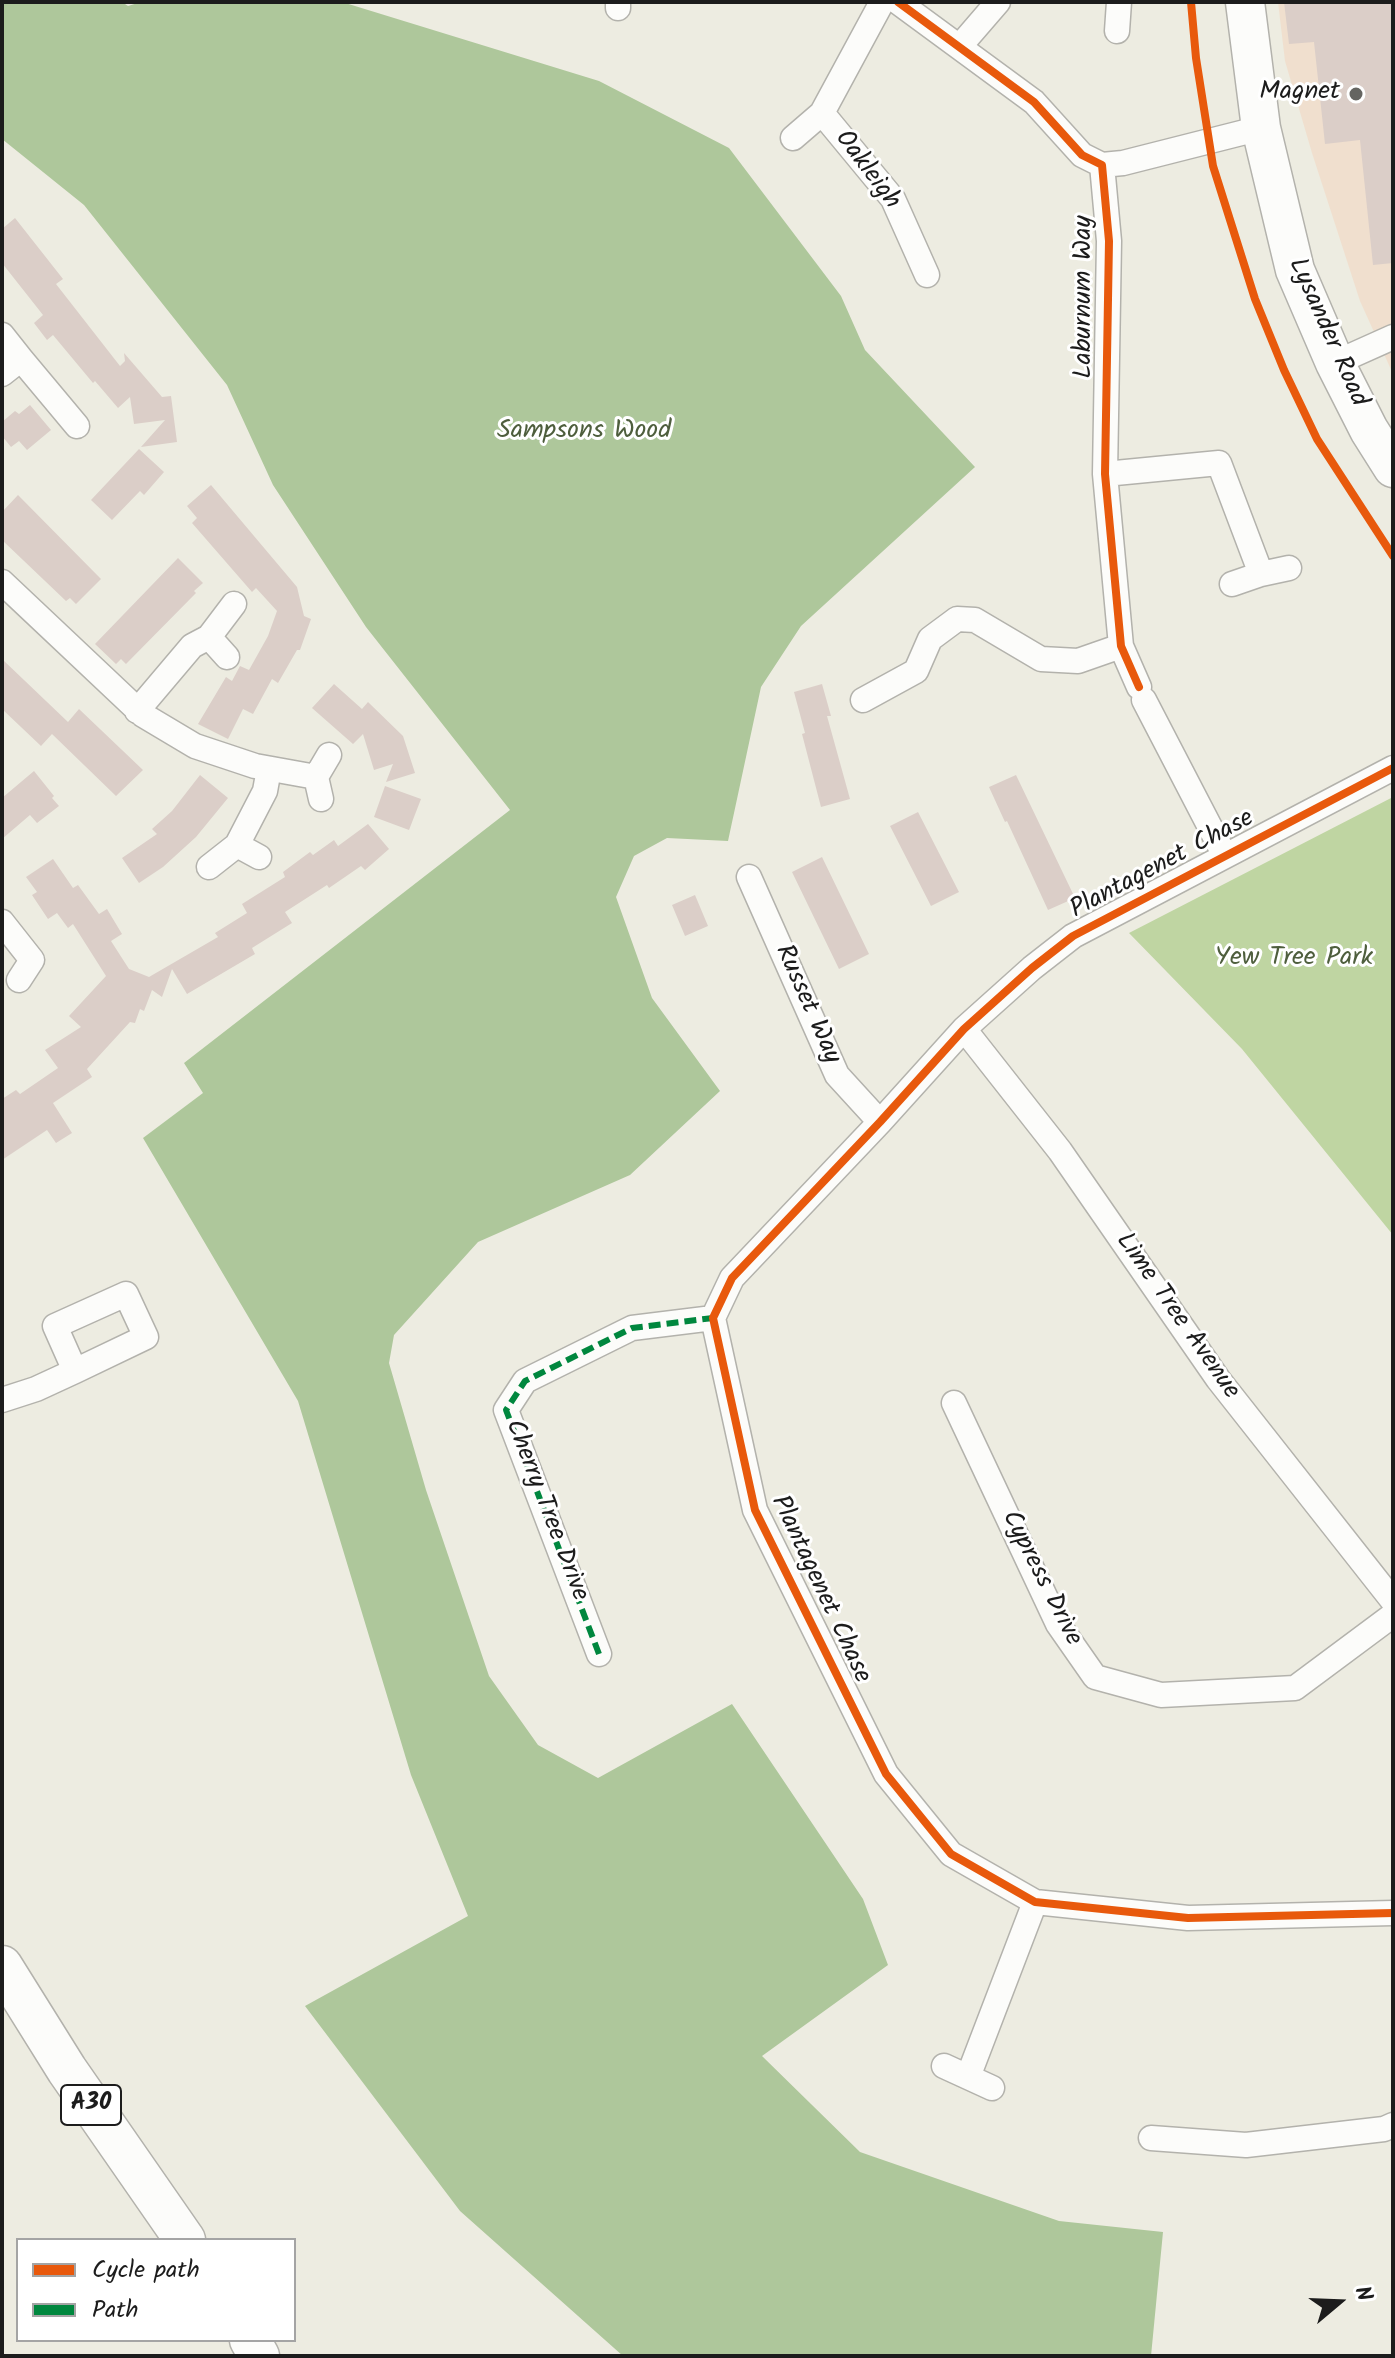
<!DOCTYPE html>
<style>
body{margin:0}
#map{position:relative;width:1395px;height:2358px;overflow:hidden;background:#edece1;font-family:Kalam,sans-serif}
canvas{display:block}
.frame{position:absolute;inset:0;border:4px solid #1c1c1c;pointer-events:none}
.legend{position:absolute;left:16px;top:2238px;width:280px;height:104px;box-sizing:border-box;background:#fff;border:2px solid #a4a4a4;margin:0;padding:10px 14px;list-style:none;font-size:24px;color:#1c1c1c}
.legend li{display:flex;align-items:center;gap:16px;height:40px}
.legend b{width:40px;border:2px solid #a4a4a4}
.north{position:absolute;left:1299px;top:2262px;width:80px;height:80px;-webkit-text-stroke:6px #fff;paint-order:stroke;rotate:71deg;font-size:22px;font-weight:700;line-height:32px;text-align:center;color:#1c1c1c}
.north::after{content:'';display:block;margin:auto;width:28px;height:36px;background:#1c1c1c;clip-path:polygon(50% 0,100% 100%,50% 72%,0 100%)}
</style>
<div id="map">
<canvas width="1395" height="2358"></canvas>
<div class="frame"></div>
<ul class="legend">
<li><b style="height:10px;background:#e8590c"></b>Cycle path</li>
<li><b style="height:10px;background:#00873e"></b>Path</li>
</ul>
<div class="north">N</div>
</div>
<script>
const ctx = document.querySelector('canvas').getContext('2d');
ctx.lineJoin = 'round';
function paint(path, color) {
  ctx.fillStyle = color;
  ctx.fill(path, 'evenodd');
}
function poly(rows) {
  const path = new Path2D();
  for (const r of rows) {
    path.moveTo(r[0], r[1]);
    for (let i = 2; i < r.length; i += 2) path.lineTo(r[i], r[i + 1]);
  }
  return path;
}
function trace(path, color, width, dash) {
  ctx.strokeStyle = color;
  ctx.lineWidth = width;
  ctx.lineCap = dash ? 'butt' : 'round';
  ctx.setLineDash(dash || []);
  ctx.stroke(path);
}
function label(font, color, halo, rows, align = 'center') {
  ctx.font = font + ' Kalam,sans-serif';
  ctx.lineWidth = 6;
  ctx.setLineDash([]);
  ctx.textBaseline = 'middle';
  ctx.strokeStyle = halo;
  ctx.fillStyle = color;
  for (const [text, x, y, turn = 0] of rows) {
    ctx.save();
    ctx.translate(x, y);
    ctx.rotate((+turn || 0) * Math.PI / 180);
    ctx.textAlign = isNaN(turn) ? turn : align;
    if (halo) ctx.strokeText(text, 0, 0);
    ctx.fillText(text, 0, 0);
    ctx.restore();
  }
}
const built = poly([
 [1278,2,1393,2,1393,374,1360,301,1312,153,1285,61]
]);
const green = poly([
 [1393,797,1393,1235,1242,1049,1129,933]
]);
const forest = poly([
 [2,2,122,2,128,6,141,2,342,2,599,81,729,148,841,296,865,350,975,467,801,626,761,687,728,841,667,838,634,856,616,897,652,998,720,1091,630,1175,478,1242,394,1335,389,1363,426,1490,489,1676,538,1745,598,1778,732,1704,863,1899,888,1965,762,2056,860,2152,1059,2221,1163,2232,1151,2356,623,2356,460,2211,305,2006,468,1916,411,1775,298,1401,143,1138,203,1093,184,1063,510,810,366,627,273,485,227,385,84,205,2,139]
]);
const building = poly([
 [1284,2,1393,2,1393,263,1373,265,1360,140,1325,144,1314,42,1289,44],
 [15,218,63,279,56,284,120,366,125,361,124,353,162,397,171,396,177,442,141,447,165,420,134,424,130,397,118,408,95,381,93,383,53,335,47,340,34,323,43,315,2,263,2,229],
 [30,405,51,430,27,450,19,441,11,447,2,436,2,422,15,411,19,414],
 [139,449,164,472,144,495,140,491,112,520,91,500],
 [211,485,297,587,304,616,311,619,300,650,297,650,278,683,272,679,253,714,243,709,228,739,198,724,226,677,232,681,240,666,249,670,268,636,277,611,256,588,252,592,192,523,197,518,187,506],
 [18,495,101,579,76,604,70,598,66,601,2,540,2,512],
 [178,558,203,583,194,591,196,593,126,664,121,659,116,664,95,644],
 [2,659,68,722,79,709,143,770,116,796,52,734,41,746,2,709],
 [334,684,362,709,368,702,403,736,415,773,386,782,393,764,374,770,363,734,353,744,312,708],
 [822,684,831,716,827,716,850,799,821,807,802,734,805,733,794,692],
 [34,771,54,796,52,798,59,806,37,823,30,815,2,839,2,798],
 [200,775,228,798,196,837,163,867,139,883,122,858,157,834,152,829,172,811],
 [1016,775,1075,898,1048,910,1007,821,1005,822,989,787],
 [385,786,421,799,409,830,374,817],
 [918,812,959,892,931,906,890,826],
 [368,824,389,849,365,870,361,866,329,888,327,885,285,912,292,923,252,948,255,954,187,994,172,969,162,997,152,990,144,1011,140,1009,135,1023,130,1022,87,1069,92,1077,53,1103,72,1133,56,1143,47,1130,2,1160,2,1099,16,1090,20,1094,58,1068,45,1050,81,1027,69,1016,106,976,73,924,68,928,57,913,48,919,32,895,37,892,26,877,53,859,73,888,78,885,99,914,107,909,122,934,111,941,129,969,149,977,218,937,215,933,247,913,242,904,285,877,283,872,310,852,313,855,334,840,338,846],
 [822,857,869,954,839,969,792,872],
 [695,895,708,926,685,936,672,905]
]);
const minor = poly([
 [882,2,822,113,893,199,927,275],
 [898,2,1034,102,1082,155,1102,165,1109,241,1105,474,1121,646,1139,687],
 [618,8,618,2],
 [1117,31,1119,2],
 [960,46,998,2],
 [793,138,822,113],
 [1102,165,1123,163,1261,128],
 [2,335,21,359,2,374],
 [21,359,77,426],
 [1335,363,1393,337],
 [1105,474,1219,463,1261,574,1289,568],
 [2,582,143,715,195,746,255,766,316,777,321,799],
 [1232,584,1261,574],
 [209,637,227,657],
 [863,700,916,671,930,639,957,619,975,620,1041,659,1078,661,1121,646],
 [1144,700,1225,856],
 [137,711,192,646,209,637,234,604],
 [1393,768,1073,936,1032,968,964,1029,880,1122,732,1278,713,1318,755,1510,886,1774,951,1854,1035,1902,1188,1918,1393,1913],
 [316,777,329,755],
 [237,845,259,857],
 [209,867,237,845,265,791,269,769],
 [749,877,837,1075,880,1122],
 [2,922,32,960,19,980],
 [964,1029,1060,1151,1218,1379,1393,1601],
 [2,1400,36,1389,75,1371,146,1337,126,1294,55,1326,75,1371],
 [954,1403,1058,1624,1095,1677,1161,1695,1295,1688,1393,1615],
 [599,1654,506,1410,525,1381,632,1328,713,1318],
 [944,2066,992,2088],
 [968,2077,1035,1902],
 [1151,2138,1246,2145,1384,2129,1393,2125]
]);
const primary = poly([
 [1245,2,1261,128,1295,270,1335,363,1369,430,1393,468]
]);
const trunk = poly([
 [2,1966,67,2070,185,2240],
 [250,2340,259,2356]
]);
const quiet = poly([
 [599,1654,506,1410,525,1381,632,1328,713,1318]
]);
const cycleway = poly([
 [898,2,1034,102,1082,155,1102,165,1109,241,1105,474,1121,646,1139,687],
 [1191,2,1196,58,1213,166,1255,299,1284,370,1317,439,1393,556],
 [1393,768,1073,936,1032,968,964,1029,880,1122,732,1278,713,1318,755,1510,886,1774,951,1854,1035,1902,1188,1918,1393,1913]
]);
const markers = [
 [1356,94,8,"#656561"]
];
const shields = [
 [91,2105,60]
];
const shieldNames = [
 ["A30",91,2105]
];
const poiNames = [
 ["Magnet",1340,94]
];
const streetNames = [
 ["Oakleigh",866,171,53],
 ["Laburnum Way",1086,297,-90],
 ["Lysander Road",1326,333,66],
 ["Plantagenet Chase",1163,866,-28],
 ["Russet Way",806,1005,66],
 ["Lime Tree Avenue",1176,1317,55],
 ["Cherry Tree Drive",545,1511,69],
 ["Cypress Drive",1040,1579,63],
 ["Plantagenet Chase",819,1590,65]
];
const parkNames = [
 ["Sampsons Wood",584,433],
 ["Yew Tree Park",1294,960]
];
paint(built, '#f0dfce');
paint(green, '#bfd5a2');
paint(forest, '#aec79b');
paint(building, '#dbcec8');
trace(minor, '#b3b2ac', 27);
trace(primary, '#b3b2ac', 41);
trace(trunk, '#b3b2ac', 43);
trace(minor, '#fcfcfa', 24);
trace(primary, '#fcfcfa', 38);
trace(trunk, '#fcfcfa', 40);
trace(quiet, '#00873e', 6, [12, 6]);
trace(cycleway, '#e8590c', 8);
for (const [x, y, r, color] of markers) {
  const dot = new Path2D();
  dot.arc(x, y, r, 0, 2 * Math.PI);
  ctx.fillStyle = color;
  ctx.fill(dot);
  trace(dot, '#fff', 3);
}
for (const [x, y, w] of shields) {
  const box = new Path2D();
  box.roundRect(x - w / 2, y - 20, w, 40, 6);
  ctx.fillStyle = '#fff';
  ctx.fill(box);
  trace(box, '#1c1c1c', 2);
}
label('bold 24px', '#1c1c1c', null, shieldNames);
label('26px', '#1c1c1c', '#fff', poiNames, 'right');
label('26px', '#1c1c1c', '#fff', streetNames);
label('26px', '#4e5e3d', '#fff', parkNames);
</script>
